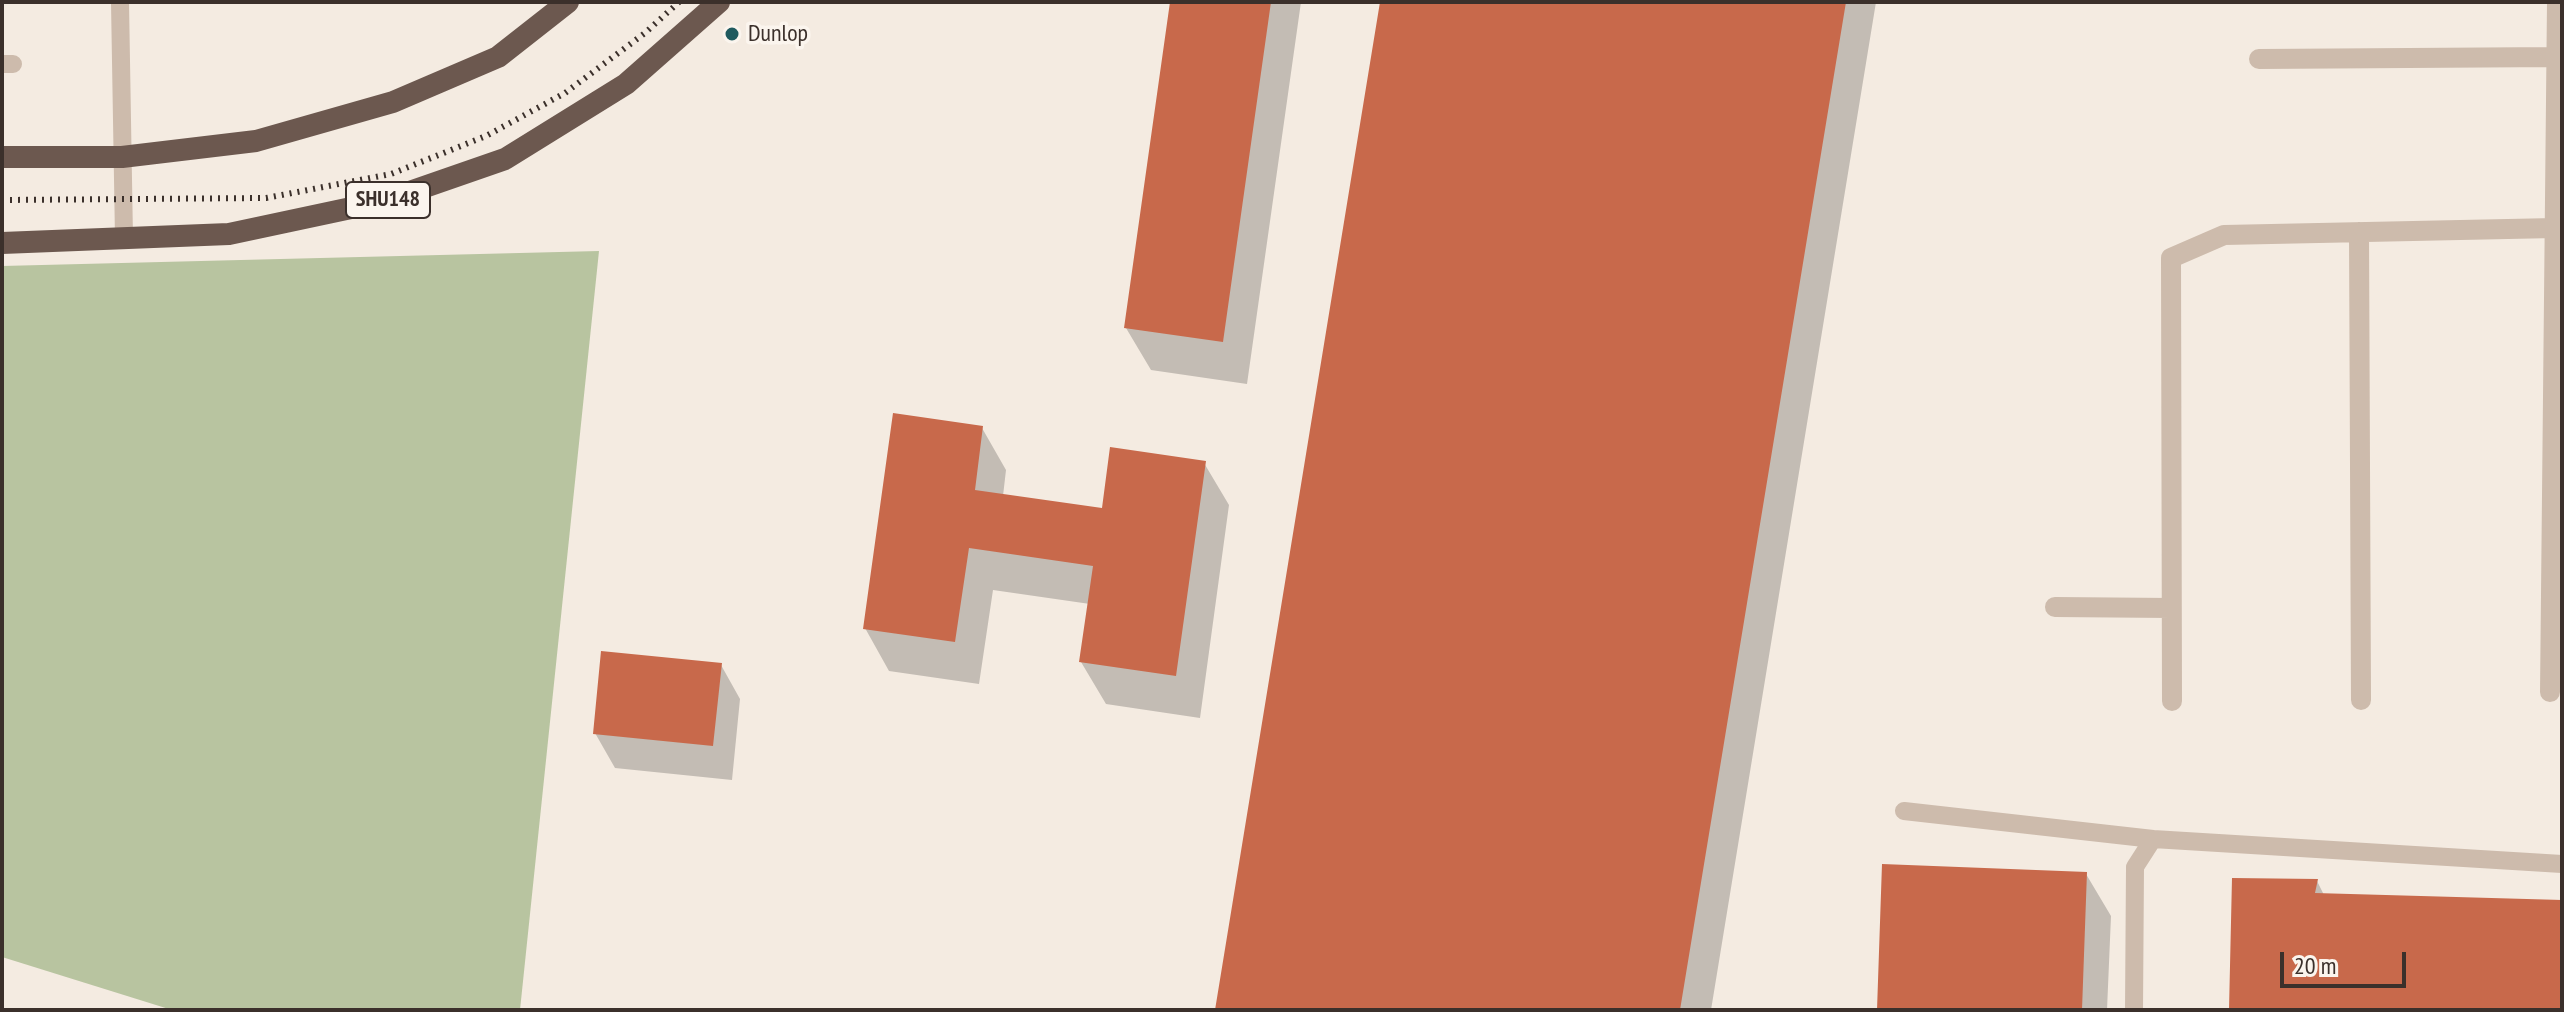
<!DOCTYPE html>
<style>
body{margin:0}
#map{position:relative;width:2564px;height:1012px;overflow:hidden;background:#f4ebe1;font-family:"PT Sans Narrow",sans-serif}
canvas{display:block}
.frame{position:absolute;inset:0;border:4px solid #3b302b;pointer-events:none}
.scale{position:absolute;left:2280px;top:952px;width:126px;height:36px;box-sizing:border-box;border:4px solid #3b302b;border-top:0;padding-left:10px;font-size:24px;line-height:28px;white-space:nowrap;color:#3b302b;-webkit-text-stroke:6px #fbf5ee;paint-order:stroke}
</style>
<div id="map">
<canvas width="2564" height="1012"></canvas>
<div class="frame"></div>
<div class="scale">20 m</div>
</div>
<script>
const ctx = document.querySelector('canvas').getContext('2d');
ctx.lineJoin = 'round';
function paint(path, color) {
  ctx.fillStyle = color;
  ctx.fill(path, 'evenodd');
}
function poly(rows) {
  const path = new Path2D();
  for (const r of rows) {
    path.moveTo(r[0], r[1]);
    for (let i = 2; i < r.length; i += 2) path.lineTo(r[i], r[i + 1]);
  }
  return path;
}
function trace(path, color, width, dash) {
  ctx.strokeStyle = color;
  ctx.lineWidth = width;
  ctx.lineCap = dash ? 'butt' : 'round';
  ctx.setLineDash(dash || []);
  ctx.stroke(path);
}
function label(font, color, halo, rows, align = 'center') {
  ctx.font = font + ' "PT Sans Narrow",sans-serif';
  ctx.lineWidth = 7;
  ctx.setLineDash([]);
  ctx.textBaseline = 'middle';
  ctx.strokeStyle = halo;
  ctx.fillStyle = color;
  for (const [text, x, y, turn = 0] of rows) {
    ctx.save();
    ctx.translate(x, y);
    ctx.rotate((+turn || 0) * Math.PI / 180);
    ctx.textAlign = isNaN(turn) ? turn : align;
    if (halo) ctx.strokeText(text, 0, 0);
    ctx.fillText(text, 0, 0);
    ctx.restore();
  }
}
const green = poly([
 [599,251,520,1010,172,1010,2,957,2,266]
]);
const shadow = poly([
 [1172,2,1301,2,1247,384,1151,370,1126,328],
 [1382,2,1876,2,1711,1010,1217,1010],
 [982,428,1006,470,1003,496,1104,511,1204,463,1229,505,1200,718,1106,704,1081,662,1090,604,993,590,979,684,889,671,865,628],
 [721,665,740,699,732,780,615,768,595,733],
 [2086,874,2111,916,2107,1010,1879,1010],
 [2317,881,2324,895,2562,902,2562,1010,2231,1010]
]);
const building = poly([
 [1170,2,1271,2,1223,342,1124,328],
 [1380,2,1846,2,1680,1010,1215,1010],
 [893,413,983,426,975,490,1102,508,1110,447,1206,461,1176,676,1079,662,1093,566,969,548,955,642,863,629],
 [601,651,722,663,713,746,593,734],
 [1882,864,2087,872,2082,1010,1877,1010],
 [2232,878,2318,879,2315,893,2562,900,2562,1010,2229,1010]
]);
const service = poly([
 [120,2,124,238],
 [2,64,13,64],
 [1904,811,2153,839,2135,867,2134,1010],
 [2153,839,2562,864]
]);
const minor = poly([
 [2259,59,2557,57],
 [2359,232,2361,700],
 [2055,607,2171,608],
 [2550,692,2557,2],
 [2172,701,2171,258,2224,235,2555,228]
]);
const trunk = poly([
 [2,157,122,157,256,141,393,102,498,57,568,2],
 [2,243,229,234,384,201,505,159,626,84,719,2]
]);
const rail = poly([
 [2,200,266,198,391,174,486,136,565,93,645,33,679,2]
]);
const markers = [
 [732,34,8,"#1f5a5e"]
];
const shields = [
 [388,200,84]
];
const shieldNames = [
 ["SHU148",388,200]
];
const poiNames = [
 ["Dunlop",748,34]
];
paint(green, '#b8c4a0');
paint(shadow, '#0003');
paint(building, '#c8694b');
trace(service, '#cdbbac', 18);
trace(minor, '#cdbbac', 20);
trace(trunk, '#6c584f', 22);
trace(rail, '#3b302b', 6, [2, 6]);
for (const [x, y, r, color] of markers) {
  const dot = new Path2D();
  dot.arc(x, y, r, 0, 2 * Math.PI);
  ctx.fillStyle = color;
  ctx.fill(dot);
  trace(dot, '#fbf5ee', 3);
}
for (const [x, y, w] of shields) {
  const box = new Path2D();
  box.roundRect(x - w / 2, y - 18, w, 36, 6);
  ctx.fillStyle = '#fbf5ee';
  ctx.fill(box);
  trace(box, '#3b302b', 2);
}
label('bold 22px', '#3b302b', null, shieldNames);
label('24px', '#3b302b', '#fbf5ee', poiNames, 'left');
</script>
